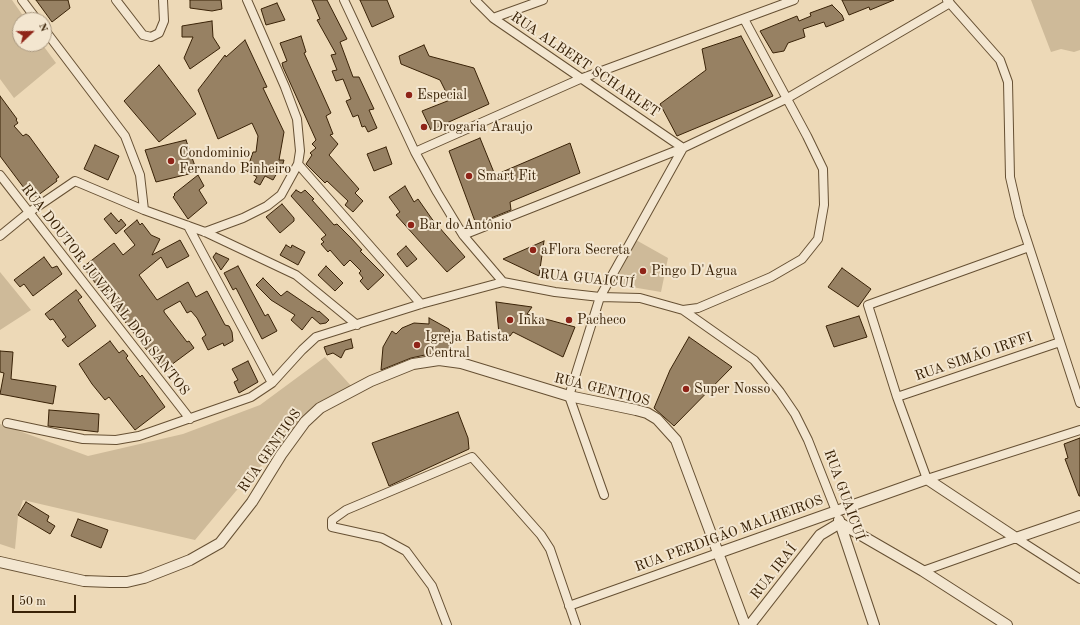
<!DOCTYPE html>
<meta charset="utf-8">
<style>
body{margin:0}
#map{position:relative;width:1080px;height:625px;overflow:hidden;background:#edd9b7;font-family:"Old Standard TT",serif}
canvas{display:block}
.north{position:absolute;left:12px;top:12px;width:40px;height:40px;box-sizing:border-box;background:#f3e6d0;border:1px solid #a99880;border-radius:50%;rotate:68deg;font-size:11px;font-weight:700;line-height:16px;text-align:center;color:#392207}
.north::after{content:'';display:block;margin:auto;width:14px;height:18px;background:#8f2418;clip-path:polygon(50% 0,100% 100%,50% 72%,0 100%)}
.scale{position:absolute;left:12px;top:595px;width:64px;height:18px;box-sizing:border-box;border:2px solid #392207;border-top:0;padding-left:5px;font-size:12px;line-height:14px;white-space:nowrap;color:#392207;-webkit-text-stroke:3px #f3e6d0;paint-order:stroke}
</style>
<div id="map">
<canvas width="1080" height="625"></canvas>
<div class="north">N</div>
<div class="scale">50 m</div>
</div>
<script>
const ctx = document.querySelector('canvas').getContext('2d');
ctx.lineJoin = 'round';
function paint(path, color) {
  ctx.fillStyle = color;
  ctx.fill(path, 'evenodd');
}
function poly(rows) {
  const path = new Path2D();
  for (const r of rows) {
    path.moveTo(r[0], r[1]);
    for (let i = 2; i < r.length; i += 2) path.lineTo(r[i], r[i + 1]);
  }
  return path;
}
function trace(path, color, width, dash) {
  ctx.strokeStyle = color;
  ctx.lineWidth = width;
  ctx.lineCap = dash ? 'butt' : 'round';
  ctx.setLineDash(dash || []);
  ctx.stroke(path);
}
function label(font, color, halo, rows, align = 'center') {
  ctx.font = font + ' "Old Standard TT",serif';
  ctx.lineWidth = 4;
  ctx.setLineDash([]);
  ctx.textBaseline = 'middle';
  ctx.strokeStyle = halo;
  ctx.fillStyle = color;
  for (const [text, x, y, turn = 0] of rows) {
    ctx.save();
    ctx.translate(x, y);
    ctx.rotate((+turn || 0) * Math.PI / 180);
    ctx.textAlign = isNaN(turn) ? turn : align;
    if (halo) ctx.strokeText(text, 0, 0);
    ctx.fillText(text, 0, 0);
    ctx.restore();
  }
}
const green = poly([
 [0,0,12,0,26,20,20,20,20,44,42,44,56,63,14,98,0,79],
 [1031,0,1080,0,1080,50,1074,52,1061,49,1051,52],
 [636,240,668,258,661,292,614,284],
 [0,272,31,310,0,330],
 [325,357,353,388,317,410,236,491,195,540,23,500,18,516,15,549,0,544,0,424,88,456,183,434,260,405]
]);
const building = poly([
 [36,0,68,0,70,8,52,22,36,0],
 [190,0,221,0,222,9,212,11,190,8,190,0],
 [312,0,327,0,347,39,340,42,353,77,359,77,374,109,369,110,377,128,368,132,365,126,362,127,358,115,353,117,346,101,351,99,343,79,336,81,332,71,337,70,331,55,336,54,317,20,320,19,312,0],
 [360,0,387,0,394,17,372,27,360,0],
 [842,0,894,0,870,10,869,7,849,15,842,0],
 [277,3,285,20,266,25,261,9,277,3],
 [832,5,842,15,844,20,826,27,824,22,803,29,805,37,788,43,784,51,773,53,760,31,797,16,799,21,811,16,810,13,832,5],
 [212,21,213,37,220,48,190,69,184,58,193,37,182,37,182,26,212,21],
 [301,36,306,52,304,53,331,113,326,116,333,134,330,135,338,144,329,155,359,189,355,193,363,201,353,212,345,205,348,201,327,181,325,183,306,164,312,155,310,153,316,148,312,144,316,140,283,67,282,63,287,61,280,43,301,36],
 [741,36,773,96,677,136,660,104,706,70,702,49,741,36],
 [245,40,267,87,263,88,284,132,279,160,284,160,280,174,277,173,273,180,265,176,260,185,254,182,257,177,243,169,246,162,249,164,253,152,256,152,258,136,252,123,218,139,198,90,225,55,226,57,245,40],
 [424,45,429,56,474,68,489,104,431,130,422,111,450,100,440,80,401,64,399,56,424,45],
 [159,65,196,114,159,142,124,101,159,65],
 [0,96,17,119,16,120,18,123,14,126,23,136,26,134,29,136,59,177,56,179,57,181,37,196,30,196,0,156,0,96],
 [480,138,495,175,570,143,580,173,510,202,511,210,476,224,449,151,480,138],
 [186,140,197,172,156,182,145,150,186,140],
 [95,145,119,156,108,180,84,169,95,145],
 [386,147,392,164,374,171,367,154,386,147],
 [198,175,204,186,199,190,207,203,188,219,173,197,175,195,174,194,198,175],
 [405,186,414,202,418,199,432,219,465,257,447,272,396,215,400,212,389,197,405,186],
 [296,190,301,193,305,190,314,199,312,200,334,225,337,224,351,238,362,250,360,251,384,275,368,290,360,281,363,278,359,273,361,271,350,260,344,266,330,250,328,252,321,244,324,242,321,239,326,235,291,196,296,190],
 [282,204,294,218,294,221,280,233,266,217,282,204],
 [111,213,119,222,121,219,126,225,116,234,104,219,111,213],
 [137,220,140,225,142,223,151,235,160,239,152,255,180,240,189,256,167,268,161,257,139,275,157,300,188,282,196,297,207,291,225,325,229,326,232,332,233,341,224,346,223,343,208,350,202,338,206,335,197,318,191,311,187,313,180,301,164,310,164,312,187,342,189,341,194,348,163,371,83,267,114,243,123,255,135,245,124,231,137,220],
 [544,241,539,276,503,259,544,241],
 [286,245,291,248,292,245,305,252,298,265,280,255,286,245],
 [406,246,417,259,407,267,397,254,406,246],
 [216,253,229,259,221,270,213,257,216,253],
 [44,257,52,268,57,266,62,274,33,296,24,284,20,287,14,280,44,257],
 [238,266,265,316,268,314,277,331,262,339,236,288,233,290,224,273,238,266],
 [326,266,343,283,335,291,318,275,326,266],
 [842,268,871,289,858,307,828,287,842,268],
 [263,278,281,296,287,291,318,312,319,311,329,320,326,323,320,324,312,317,302,330,291,320,295,315,271,300,256,285,263,278],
 [76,290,82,297,78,300,96,326,68,347,62,340,66,337,53,319,50,320,45,314,76,290],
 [496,302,532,307,527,314,575,327,563,357,513,332,510,336,499,334,496,302],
 [859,316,867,337,834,347,826,326,859,316],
 [429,318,449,329,453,339,448,350,411,358,381,370,383,347,392,331,396,334,402,328,414,323,429,324,429,318],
 [689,337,732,367,674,426,654,408,670,370,689,337],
 [351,339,353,348,345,350,341,358,333,353,327,355,324,347,351,339],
 [110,341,119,353,123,350,128,356,126,358,140,377,142,375,165,407,135,430,109,397,105,400,92,384,79,364,110,341],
 [0,351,13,352,11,379,56,386,53,404,0,394,4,373,0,372,0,351],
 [248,361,258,382,239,393,234,382,238,380,232,369,248,361],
 [49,410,99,414,98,432,48,426,49,410],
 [458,412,468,438,469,449,389,486,372,443,458,412],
 [1080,438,1080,496,1079,496,1065,459,1068,458,1064,444,1080,438],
 [26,502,49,516,47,521,55,526,50,534,18,515,26,502],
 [78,519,108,530,101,548,71,536,78,519]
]);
const minor = poly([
 [22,0,37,20],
 [116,0,143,35,151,37,159,33,164,21,163,0],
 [344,0,415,152,437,192,463,235,503,282,555,292,600,297,640,298,683,310,754,360,780,392,795,414,808,440,836,511],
 [475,0,493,18,683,148],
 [947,0,1000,60,1008,82,1010,177,1019,216,1080,403],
 [493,18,543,0],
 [44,29,125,136,140,175,144,210],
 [415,152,580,79,794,0],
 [298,164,421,304],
 [0,175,190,419],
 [188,226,272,383],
 [205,232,243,218,267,206,281,195,298,164,300,151,297,119,285,87,247,0],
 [463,235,683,148,786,99,950,3],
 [0,236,28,213,75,181,144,210,205,232,296,275,357,325],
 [1029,247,868,305,897,397,927,479,1080,430],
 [683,310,698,308,771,277,802,259,818,239,824,205,823,169,807,136,744,19],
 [897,397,1060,342],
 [7,423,83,439,116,440,139,436,251,397,272,383,302,350,316,337,421,304,503,282],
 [604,495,569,396,600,297,683,148],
 [923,571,1016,538,1080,579],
 [569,606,718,553],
 [447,625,432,586,406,551,382,538,332,527,332,520,346,510,472,457,541,535,550,549,576,625]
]);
const tertiary = poly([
 [839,520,874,625],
 [840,523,923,571,1007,625],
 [718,553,927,479,1016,538,1080,516],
 [0,562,84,581,110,582,127,582,144,578,190,560,220,543,252,502,281,455,305,422,320,408,371,381,413,364,439,360,461,363,569,396,636,410,647,413,657,419,676,440,745,625],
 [750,625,820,535,840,523]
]);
const markers = [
 [409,95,4,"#8f2418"],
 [424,127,4,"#8f2418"],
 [171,161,4,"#8f2418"],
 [469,176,4,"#8f2418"],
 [411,225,4,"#8f2418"],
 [533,250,4,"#8f2418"],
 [643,271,4,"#8f2418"],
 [510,320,4,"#8f2418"],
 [569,320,4,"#8f2418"],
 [417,345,4,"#8f2418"],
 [686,389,4,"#8f2418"]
];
const streetNames = [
 ["RUA ALBERT SCHARLET",585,65,34],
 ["RUA GUAICUÍ",587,279,6],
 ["RUA DOUTOR JUVENAL DOS SANTOS",105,290,52],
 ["RUA SIMÃO IRFFI",974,357,-19],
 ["RUA GENTIOS",602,390,14],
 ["RUA GENTIOS",270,451,-55],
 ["RUA GUAICUÍ",844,495,70],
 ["RUA PERDIGÃO MALHEIROS",729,534,-20],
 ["RUA IRAÍ",774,572,-52]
];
const poiNames = [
 ["Especial",417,95],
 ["Drogaria Araujo",432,127],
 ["Condominio",179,153],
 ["Fernando Pinheiro",179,169],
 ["Smart Fit",477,176],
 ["Bar do Antônio",419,225],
 ["aFlora Secreta",541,250],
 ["Pingo D'Agua",651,271],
 ["Inka",518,320],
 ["Pacheco",577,320],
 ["Igreja Batista",425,337],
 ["Central",425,353],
 ["Super Nosso",694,389]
];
paint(green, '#ceba99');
paint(building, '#978163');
trace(building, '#392207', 1);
trace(minor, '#665033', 10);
trace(tertiary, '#665033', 12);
trace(minor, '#f3e6d0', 8);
trace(tertiary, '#f3e6d0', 10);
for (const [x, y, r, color] of markers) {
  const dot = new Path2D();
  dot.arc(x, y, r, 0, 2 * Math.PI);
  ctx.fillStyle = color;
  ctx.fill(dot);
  trace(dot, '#f3e6d0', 1.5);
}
label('14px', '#392207', '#f3e6d0', streetNames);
label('14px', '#392207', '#f3e6d0', poiNames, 'left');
</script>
